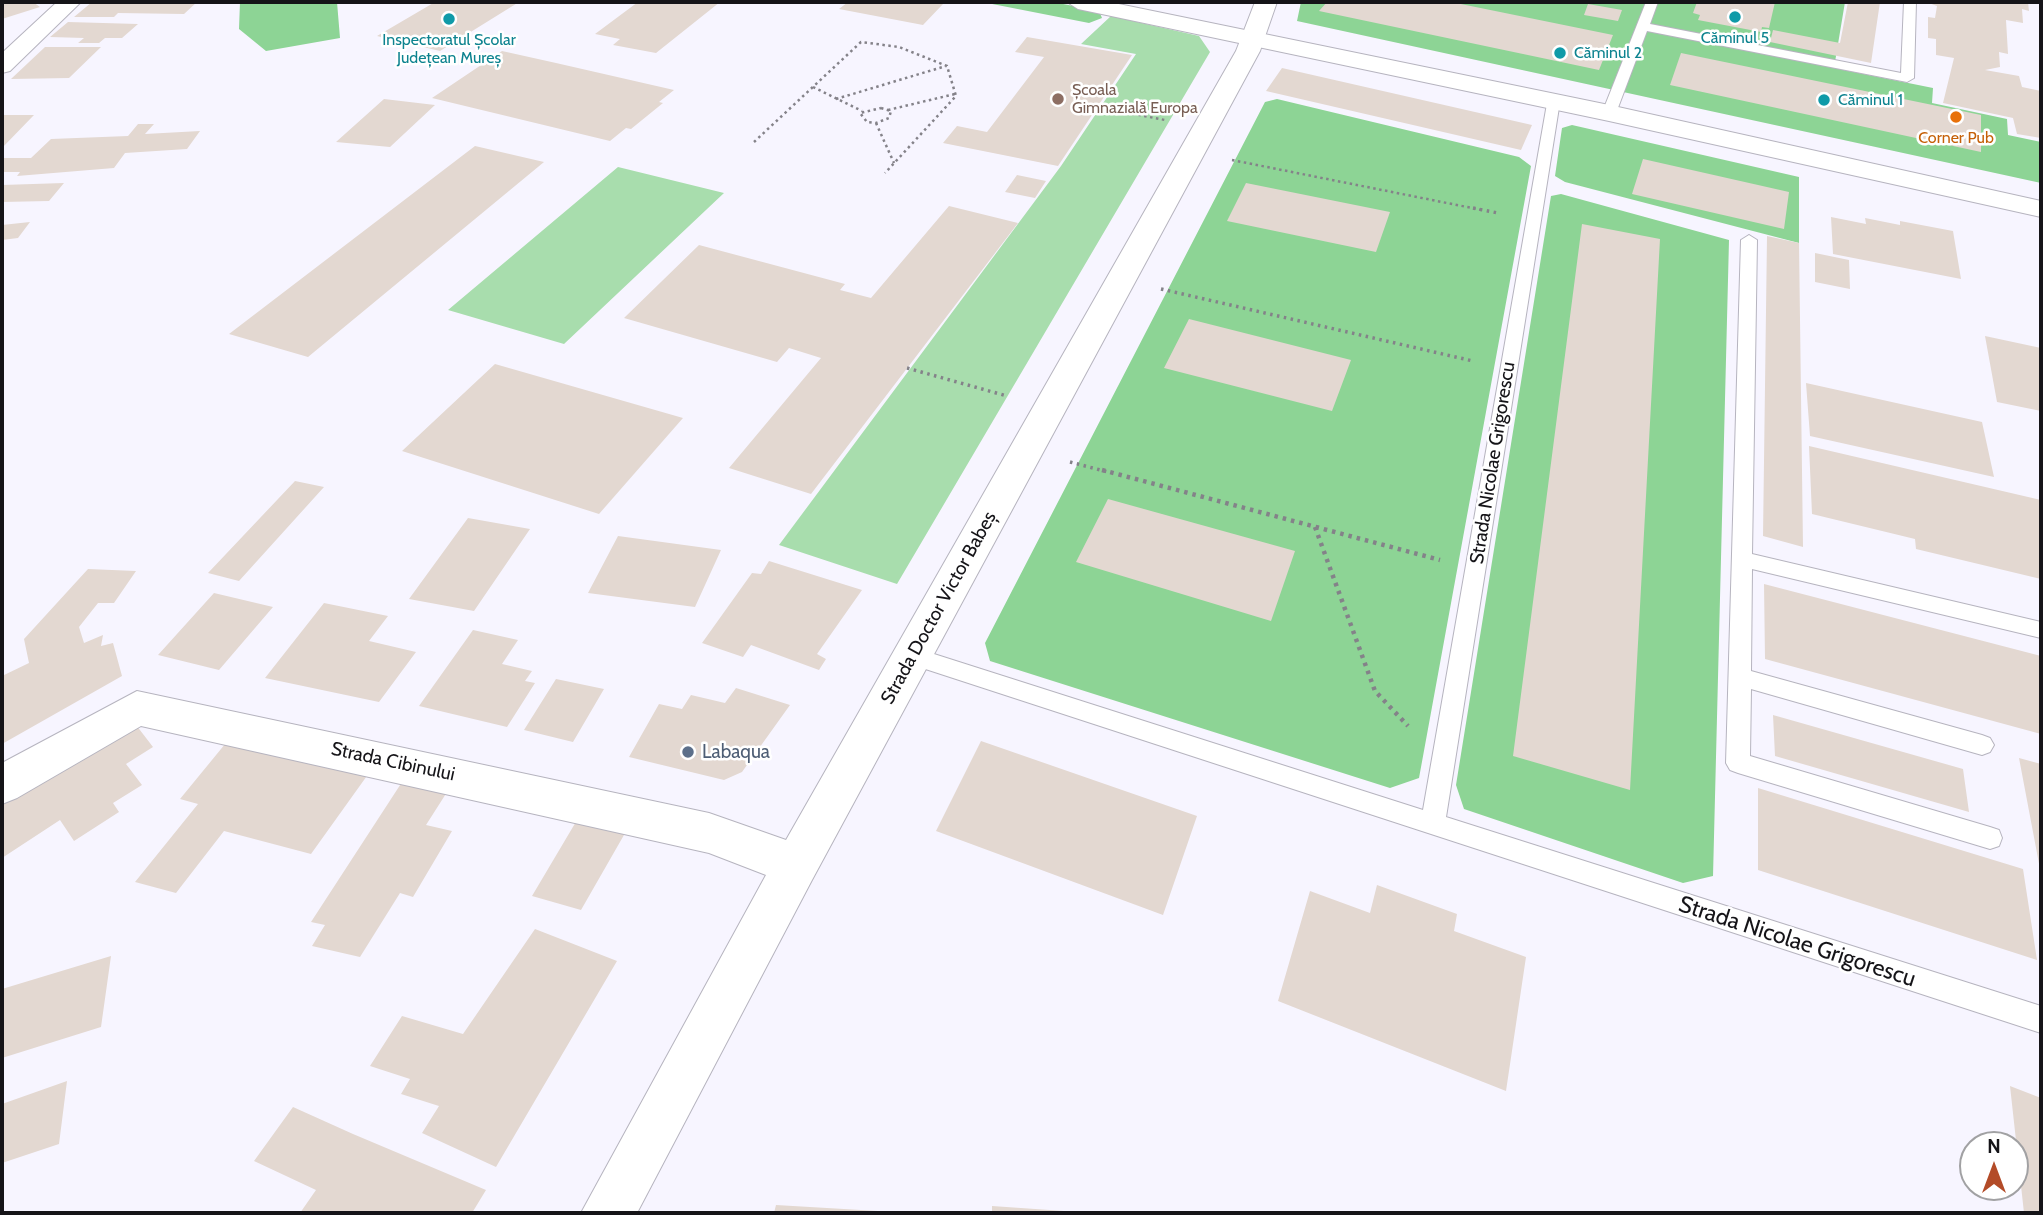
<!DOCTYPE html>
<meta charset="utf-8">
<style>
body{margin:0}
#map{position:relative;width:2043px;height:1215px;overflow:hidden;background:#f7f5ff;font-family:Cabin,sans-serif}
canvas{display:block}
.frame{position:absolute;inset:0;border:4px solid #151418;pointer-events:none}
.north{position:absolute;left:1959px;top:1131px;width:70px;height:70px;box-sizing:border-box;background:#fff;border:2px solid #a1a1a3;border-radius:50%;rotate:0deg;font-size:19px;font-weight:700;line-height:28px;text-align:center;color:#151418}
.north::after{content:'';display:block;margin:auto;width:24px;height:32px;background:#b34b28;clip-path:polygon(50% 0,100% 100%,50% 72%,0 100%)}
</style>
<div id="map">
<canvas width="2043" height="1215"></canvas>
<div class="frame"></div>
<div class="north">N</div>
</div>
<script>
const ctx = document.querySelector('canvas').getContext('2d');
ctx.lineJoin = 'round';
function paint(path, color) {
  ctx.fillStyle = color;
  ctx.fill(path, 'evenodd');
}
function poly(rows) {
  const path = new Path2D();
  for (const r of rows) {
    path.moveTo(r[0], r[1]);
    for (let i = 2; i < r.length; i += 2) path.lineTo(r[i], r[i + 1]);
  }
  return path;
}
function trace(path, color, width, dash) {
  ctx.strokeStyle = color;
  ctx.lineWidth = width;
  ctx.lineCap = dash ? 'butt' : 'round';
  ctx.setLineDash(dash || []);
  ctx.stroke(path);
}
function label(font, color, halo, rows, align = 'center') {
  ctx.font = font + ' Cabin,sans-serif';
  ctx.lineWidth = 5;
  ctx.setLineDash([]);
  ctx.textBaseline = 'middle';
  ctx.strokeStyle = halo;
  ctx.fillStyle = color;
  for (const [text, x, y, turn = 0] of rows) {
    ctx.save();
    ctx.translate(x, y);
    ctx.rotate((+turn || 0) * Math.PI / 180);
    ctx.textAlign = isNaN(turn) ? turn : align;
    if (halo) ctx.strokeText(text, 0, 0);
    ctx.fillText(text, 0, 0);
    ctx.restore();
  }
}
const green = poly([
 [1111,16,1199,36,1210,52,897,584,779,545,1061,166,1136,54,1081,44],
 [618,167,724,193,564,344,448,310]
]);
const forest = poly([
 [240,2,337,2,340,38,266,51,239,29],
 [982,2,1053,2,1099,11,1102,18,1089,23],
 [1301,2,1845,2,1834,68,1933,88,1932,103,2007,119,2008,135,2041,142,2041,183,1297,21],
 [1277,99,1519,157,1531,166,1419,778,1390,788,990,661,985,643,1265,102],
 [1572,125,1799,177,1799,243,1565,182,1555,176,1562,128],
 [1561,194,1729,240,1713,876,1683,883,1464,809,1456,785,1551,196]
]);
const building = poly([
 [2,2,33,2,40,7,2,19],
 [92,2,197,2,184,14,118,13,114,17,74,17],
 [435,2,519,2,440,51,377,36],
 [638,2,720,2,656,53,613,45,620,39,595,34],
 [848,2,930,2,943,4,923,25,839,9],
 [1327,2,1451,2,1613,35,1599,70,1319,11],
 [1697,2,1775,2,1769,28,1762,27,1761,32,1698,20,1700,15,1693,13],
 [1848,2,1880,2,1871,63,1770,42,1773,30,1840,43],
 [1926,2,2028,2,2029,11,2022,9,2023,23,2006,20,2008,54,1999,52,2000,67,1985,70,2019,76,2022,87,2041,91,2041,138,2017,134,2013,118,1943,103,1954,58,1936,55,1936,39,1928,38,1928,17,1935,18,1937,6],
 [1588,4,1622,10,1618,21,1584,15],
 [68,22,138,24,122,38,105,38,99,43,78,43,84,38,50,37],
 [1027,37,1132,55,1058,166,943,143,957,126,987,132,1044,57,1015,52],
 [45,47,101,47,69,78,11,79],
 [502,51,556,63,674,90,659,102,663,103,631,129,626,128,610,141,432,98],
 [1681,53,1981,115,1981,152,1670,85],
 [1282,68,1532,125,1521,150,1266,91],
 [384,99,435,105,390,147,336,142],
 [2,115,34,115,2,148],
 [138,124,154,124,145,134,200,131,187,149,125,153,114,168,17,176,20,172,2,172,2,158,31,158,51,139,128,136],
 [475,146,544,162,308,357,229,334],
 [1643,159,1789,192,1784,229,1632,194],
 [1017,175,1046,181,1035,198,1005,192],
 [64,183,49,201,2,202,2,185],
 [1246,183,1390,212,1376,252,1227,221],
 [949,206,1018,223,811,494,729,468,821,358,789,348,777,362,624,318,699,245,845,284,840,290,871,298],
 [1831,217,1866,224,1865,218,1900,225,1900,221,1953,231,1961,279,1833,254],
 [30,222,18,238,2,240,2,225],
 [1582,224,1660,239,1630,790,1513,756],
 [1767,236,1799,243,1803,547,1763,536],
 [1815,253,1849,260,1850,289,1815,282],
 [1189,319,1351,360,1332,411,1164,368],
 [1985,336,2041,348,2041,411,1997,402],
 [495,364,683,418,599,514,402,451],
 [1806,383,1982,422,1994,477,1810,436],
 [1809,446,2041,500,2041,579,1916,549,1915,539,1812,514],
 [295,481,324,487,239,581,208,573],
 [1108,499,1295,551,1271,621,1076,562],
 [468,518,530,529,474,611,409,599],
 [618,536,721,550,695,607,588,593],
 [769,561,862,590,817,654,826,659,819,670,751,645,743,657,702,643,752,573,761,574],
 [88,569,136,571,114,603,98,603,79,627,84,643,103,635,101,646,113,643,122,676,2,744,2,676,29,663,24,639],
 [1764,584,2041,656,2041,734,1765,659],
 [214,593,273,607,219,670,158,655],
 [324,603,388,616,369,641,416,652,379,702,265,678],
 [473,630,518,640,502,664,532,671,525,681,535,683,507,727,419,706],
 [556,679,604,689,573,742,524,730],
 [736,688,790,705,742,772,724,780,629,757,659,704,682,709,691,695,725,703],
 [1773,715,1963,769,1969,812,1775,756],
 [133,721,153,747,126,764,142,785,113,803,119,812,74,841,60,820,2,858,2,801],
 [230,738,369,773,311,854,224,831,176,893,135,882,198,804,180,799],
 [981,741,1197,816,1163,915,936,831],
 [2019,758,2041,764,2041,869,2040,869],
 [404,779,449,789,426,825,452,831,413,897,400,893,360,957,312,946,325,925,311,922],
 [1758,788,2023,869,2037,960,1758,870],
 [580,815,628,828,581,910,532,896],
 [1377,885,1457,914,1454,931,1526,957,1506,1091,1278,1001,1310,891,1370,913],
 [535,929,617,961,496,1167,422,1133,439,1106,401,1094,410,1079,370,1066,402,1016,463,1034],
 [111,956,101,1027,2,1058,2,989],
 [67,1081,59,1144,2,1163,2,1104],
 [2010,1086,2041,1098,2041,1213,2024,1213],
 [293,1107,353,1134,486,1190,472,1213,300,1213,316,1190,254,1161],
 [776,1205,878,1211,878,1213,774,1213],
 [992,1206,1064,1211,1064,1213,992,1213]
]);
const pathFar2 = poly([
 [813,87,862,111],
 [836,99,946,66],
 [1097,107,1165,120],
 [881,108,891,111,889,118,876,123,867,122,860,113,881,108],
 [888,110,955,94],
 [876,123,894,163],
 [754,142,861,42,899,47,947,66,956,96,885,173],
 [1232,160,1482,210]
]);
const pathFar1 = poly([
 [1473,208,1498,213],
 [1161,289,1473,361],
 [907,368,1007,396],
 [1070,462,1108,472]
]);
const path = poly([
 [1102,470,1440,560],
 [1315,527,1375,691,1408,726]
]);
const service = poly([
 [1646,2,1658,2,1650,24,1901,73,1904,2,1916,2,1914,78,1907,82,1647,31,1616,113,1604,116,1602,113,1646,2],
 [1548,98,1560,101,1446,817,2041,1006,2041,1033,904,662,901,656,904,650,912,647,1423,810,1548,98],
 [1749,235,1757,240,1752,554,2041,622,2041,638,1752,569,1751,671,1982,735,1990,738,1994,745,1990,752,1982,755,1751,689,1750,756,1990,827,1999,830,2002,838,1999,846,1990,849,1738,773,1730,770,1726,763,1741,240,1749,235]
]);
const minor = poly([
 [57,2,81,2,10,71,2,73,2,53,57,2],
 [1255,2,1277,2,1260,51,812,880,637,1213,581,1213,766,875,709,853,141,726,17,798,2,804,2,763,137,691,709,813,786,840,1236,51,1255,2]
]);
const tertiary = poly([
 [1067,2,1109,2,1609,105,2041,201,2041,217,1609,121,1078,9,1067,2]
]);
const markers = [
 [1735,17,7,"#0f9aa8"],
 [449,19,7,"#0f9aa8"],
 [1560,53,7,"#0f9aa8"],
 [1058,99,7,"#8d6e63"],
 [1824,100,7,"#0f9aa8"],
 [1956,117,7,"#e8710a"],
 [688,752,7,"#5c6f8a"]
];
const farCulturenames = [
 ["Căminul 5",1735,38],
 ["Inspectoratul Școlar",449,40],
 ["Județean Mureș",449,58],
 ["Căminul 2",1574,53,"left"],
 ["Căminul 1",1838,100,"left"]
];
const farEducationnames = [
 ["Școala",1072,90],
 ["Gimnazială Europa",1072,108]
];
const farFoodnames = [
 ["Corner Pub",1956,138]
];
const streetNames = [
 ["Strada Nicolae Grigorescu",1493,463,-81],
 ["Strada Doctor Victor Babeș",939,608,-61],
 ["Strada Cibinului",393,762,12]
];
const serviceNames = [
 ["Labaqua",702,752]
];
const nearStreetnames = [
 ["Strada Nicolae Grigorescu",1797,942,18]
];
paint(green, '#a8ddad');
paint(forest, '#8dd495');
paint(building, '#e3d8d1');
trace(service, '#b6b4bf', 2);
trace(minor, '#b6b4bf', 2);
trace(tertiary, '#b6b4bf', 2);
trace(pathFar2, '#848289', 2.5, [2.5, 3.5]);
trace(pathFar1, '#848289', 3.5, [2.5, 4.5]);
trace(path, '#848289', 4.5, [3.5, 5]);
paint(service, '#fff');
paint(minor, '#fff');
paint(tertiary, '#fff');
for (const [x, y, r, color] of markers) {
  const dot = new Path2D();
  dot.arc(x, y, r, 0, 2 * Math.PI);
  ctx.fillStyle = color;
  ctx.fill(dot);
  trace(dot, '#fff', 2.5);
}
label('16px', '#0d838f', '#fff', farCulturenames);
label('16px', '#785e54', '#fff', farEducationnames, 'left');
label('16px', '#c56008', '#fff', farFoodnames);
label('19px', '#151418', '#fff', streetNames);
label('19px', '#4e5e75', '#fff', serviceNames, 'left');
label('23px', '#151418', '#fff', nearStreetnames);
</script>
